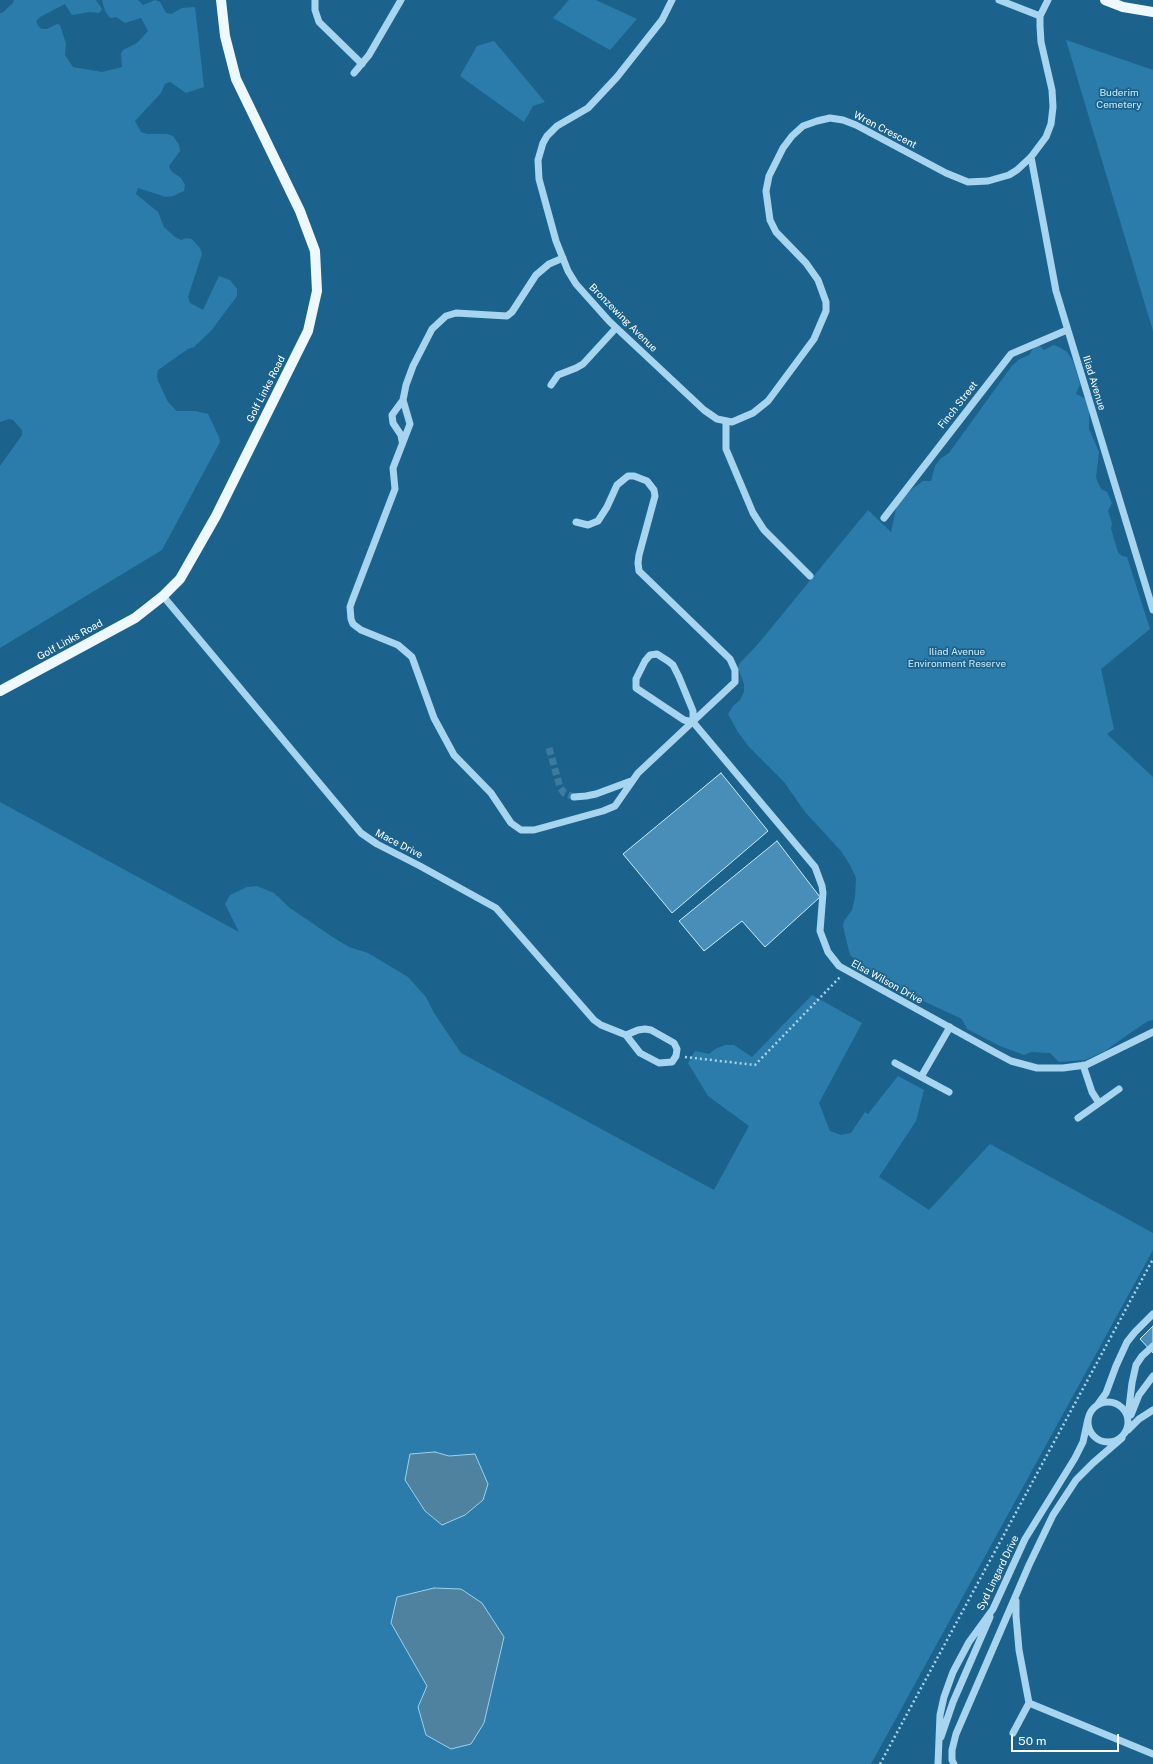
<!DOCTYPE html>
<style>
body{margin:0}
#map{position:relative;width:1153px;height:1764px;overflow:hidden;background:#1b638d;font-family:"Public Sans",sans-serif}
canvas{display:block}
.scale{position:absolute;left:1011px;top:1734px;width:108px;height:18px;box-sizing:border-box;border:2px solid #fff;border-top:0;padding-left:5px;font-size:12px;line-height:14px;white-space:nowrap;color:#fff;-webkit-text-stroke:3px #1b638d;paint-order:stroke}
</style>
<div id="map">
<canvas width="1153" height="1764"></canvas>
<div class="scale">50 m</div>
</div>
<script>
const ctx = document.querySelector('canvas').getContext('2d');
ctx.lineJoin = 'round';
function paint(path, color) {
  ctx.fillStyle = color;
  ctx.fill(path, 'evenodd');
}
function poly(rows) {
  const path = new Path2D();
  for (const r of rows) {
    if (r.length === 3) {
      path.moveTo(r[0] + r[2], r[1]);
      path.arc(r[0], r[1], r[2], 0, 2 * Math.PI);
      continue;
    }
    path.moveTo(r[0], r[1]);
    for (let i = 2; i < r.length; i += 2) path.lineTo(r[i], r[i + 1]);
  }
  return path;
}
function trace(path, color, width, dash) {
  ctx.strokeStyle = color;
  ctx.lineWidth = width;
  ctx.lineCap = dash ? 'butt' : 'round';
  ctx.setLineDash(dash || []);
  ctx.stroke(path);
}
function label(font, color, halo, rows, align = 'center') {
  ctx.font = font + ' "Public Sans",sans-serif';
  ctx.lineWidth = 3.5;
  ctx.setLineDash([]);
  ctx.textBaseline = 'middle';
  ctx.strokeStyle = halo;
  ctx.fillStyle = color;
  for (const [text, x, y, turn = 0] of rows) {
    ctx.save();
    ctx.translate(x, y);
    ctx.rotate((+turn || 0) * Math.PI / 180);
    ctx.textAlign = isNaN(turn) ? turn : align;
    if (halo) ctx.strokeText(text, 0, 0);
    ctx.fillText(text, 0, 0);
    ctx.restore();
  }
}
const green = poly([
 [14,0,96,0,102,9,99,13,90,12,72,15,65,4,40,17,36,21,39,27,42,29,47,29,57,24,60,25,66,44,65,55,73,67,102,72,122,67,121,54,123,50,137,43,148,31,141,18,125,23,116,17,110,18,105,11,102,0,138,0,143,5,155,0,160,2,166,13,171,14,182,8,195,7,204,87,186,93,170,82,165,84,161,93,135,121,141,132,147,134,167,134,173,136,179,145,180,151,169,166,171,171,181,178,185,185,184,191,173,196,166,197,138,188,136,194,158,212,164,227,175,237,181,240,186,238,192,239,200,248,202,254,188,297,190,303,203,310,219,276,230,280,237,289,237,296,211,331,194,347,188,349,158,370,157,376,158,381,168,402,177,411,195,411,208,414,219,437,220,442,162,550,0,648,0,466,22,435,22,430,13,420,9,419,0,422,0,13,2,13,13,3],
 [569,0,596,0,637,19,610,50,553,18],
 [1066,40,1153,70,1153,331,1088,114],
 [494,41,545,102,533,106,524,122,460,76,477,46],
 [1039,345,1044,350,1054,345,1061,348,1067,352,1073,361,1080,384,1076,394,1086,399,1089,410,1089,429,1099,452,1096,477,1098,483,1101,489,1107,492,1112,503,1108,511,1112,523,1111,528,1113,536,1118,552,1122,556,1127,557,1150,629,1101,669,1114,729,1107,734,1153,777,1153,1020,1148,1021,1130,1033,1105,1051,1085,1060,1059,1062,1050,1053,1031,1052,1024,1055,1000,1046,967,1029,962,1019,893,987,876,977,850,955,843,926,844,921,852,910,855,897,856,878,850,865,841,851,805,812,784,782,749,747,738,732,728,714,733,706,740,700,744,692,744,684,738,668,739,664,758,644,868,510,891,532,897,504,913,488,923,481,931,481,935,466,940,459,949,453,1011,367,1018,360,1029,355,1034,347],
 [0,802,239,932,225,904,230,895,247,887,257,886,274,893,290,908,331,936,349,947,368,953,408,977,426,997,434,1013,461,1053,714,1190,749,1126,708,1096,688,1063,695,1051,709,1054,715,1049,725,1045,734,1045,752,1057,812,995,862,1023,819,1103,830,1131,841,1135,851,1133,865,1112,868,1114,898,1076,924,1090,916,1121,879,1177,929,1210,990,1144,1153,1233,1153,1250,871,1764,0,1764]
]);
const water = poly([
 [435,1452,449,1456,475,1454,488,1484,483,1500,465,1515,442,1525,425,1511,405,1480,410,1454,435,1452],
 [434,1588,461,1589,482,1603,504,1637,484,1723,471,1744,451,1749,426,1735,418,1707,427,1686,391,1623,397,1597,434,1588]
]);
const building = poly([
 [721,773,768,831,672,913,623,854,721,773],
 [777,841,820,897,765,947,742,921,704,951,679,921,777,841],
 [1153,1326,1153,1353,1140,1339,1153,1326]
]);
const minorTunnel = poly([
 [549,748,560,787,564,793,574,797]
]);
const path = poly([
 [685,1057,755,1065,840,977],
 [880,1764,1153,1259]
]);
const minor = poly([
 [315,0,315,10,319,22,362,64],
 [672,0,662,20,617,77,588,108,557,126,547,136,543,143,538,160,539,179,556,241,568,271,576,284,609,321,704,410,717,419,732,422,753,413,768,401,814,339,826,311,826,302,818,280,806,263,776,232,770,220,766,191,769,176,783,148,792,136,803,126,817,121,830,118,843,120,856,125,946,173,968,182,988,181,1009,175,1017,170,1031,157,1046,137,1051,124,1053,107,1052,90,1041,42,1040,26,1040,16,1048,0],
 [999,0,1040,16],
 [354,73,369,55,401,0],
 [1031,157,1056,291,1153,610],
 [551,385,558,375,576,368,583,364,616,328],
 [403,400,410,424,393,468,395,489,352,601,350,607,351,619,353,624,361,630,398,645,412,657,434,718,454,755,491,793,511,823,521,830,534,830,603,811,615,806,638,773,735,682,735,670,730,659,639,571,638,563,639,555,655,496,654,490,647,481,634,476,628,476,617,485,607,507,598,521,588,525,576,522],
 [726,421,726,449,753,513,764,530,810,576],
 [402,441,401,435,393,423,392,415,403,400,406,385,413,366,432,329,446,316,456,313,507,316,512,312,536,275,549,264,563,258],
 [884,518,1011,354,1067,330],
 [163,596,361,833,377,844,420,866,496,908,594,1020,601,1025,626,1035],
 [693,722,684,720,636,688,636,679,645,661,650,655,657,654,668,661,673,665,679,677,693,711,693,722,815,867,822,886,823,893,820,931,828,952,839,966,996,1053,1011,1061,1037,1068,1063,1068,1086,1065,1153,1032],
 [574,797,586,796,596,794,631,781],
 [645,1029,651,1030,674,1043,677,1049,676,1056,672,1062,659,1063,640,1053,626,1035,638,1030,645,1029],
 [895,1063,949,1092],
 [1083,1065,1092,1092,1099,1103],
 [921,1077,950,1027],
 [1078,1118,1119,1089],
 [1108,1422,20],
 [1098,1404,1106,1393,1116,1366,1127,1342,1135,1332,1153,1314],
 [1131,1415,1139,1395,1153,1376],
 [1128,1416,1132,1383,1136,1365,1142,1356,1153,1346],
 [1128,1430,1139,1419,1153,1410],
 [1016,1601,1016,1616,1019,1650,1029,1703,1153,1754],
 [1013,1733,1029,1703],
 [941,1737,953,1702,990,1617],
 [938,1764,940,1715,944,1697,953,1672,969,1642,993,1609,1025,1539,1075,1458,1083,1442,1088,1419],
 [954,1764,952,1760,952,1750,956,1734,1029,1565,1053,1515,1076,1480,1093,1463,1122,1438]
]);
const major = poly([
 [1105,0,1123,7,1153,12],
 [0,691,135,618,163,596,180,579,216,516,308,331,317,291,315,251,300,211,236,79,225,36,221,0]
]);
const parkNames = [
 ["Buderim",1119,93],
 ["Cemetery",1119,105],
 ["Iliad Avenue",957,652],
 ["Environment Reserve",957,664]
];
const streetNames = [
 ["Wren Crescent",885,130,27],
 ["Bronzewing Avenue",623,318,45],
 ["Iliad Avenue",1094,383,73],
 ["Golf Links Road",266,389,-63],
 ["Finch Street",958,405,-52],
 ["Golf Links Road",70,640,-29],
 ["Mace Drive",399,844,27],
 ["Elsa Wilson Drive",887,982,29],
 ["Syd Lingard Drive",998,1573,-64]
];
paint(green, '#2b7caa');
paint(water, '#4f829f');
trace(water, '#9ad2f0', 1);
paint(building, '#488eb8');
trace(building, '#cdeafa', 1);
trace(minorTunnel, '#3d7a9e', 7, [7, 3.5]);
trace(path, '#a7d4ee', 2.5, [2, 3]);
trace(minor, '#a7d4ee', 7);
trace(major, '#eef8ff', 10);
label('10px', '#cdeafa', '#1b638d', parkNames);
label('10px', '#fff', '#1b638d', streetNames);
</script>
